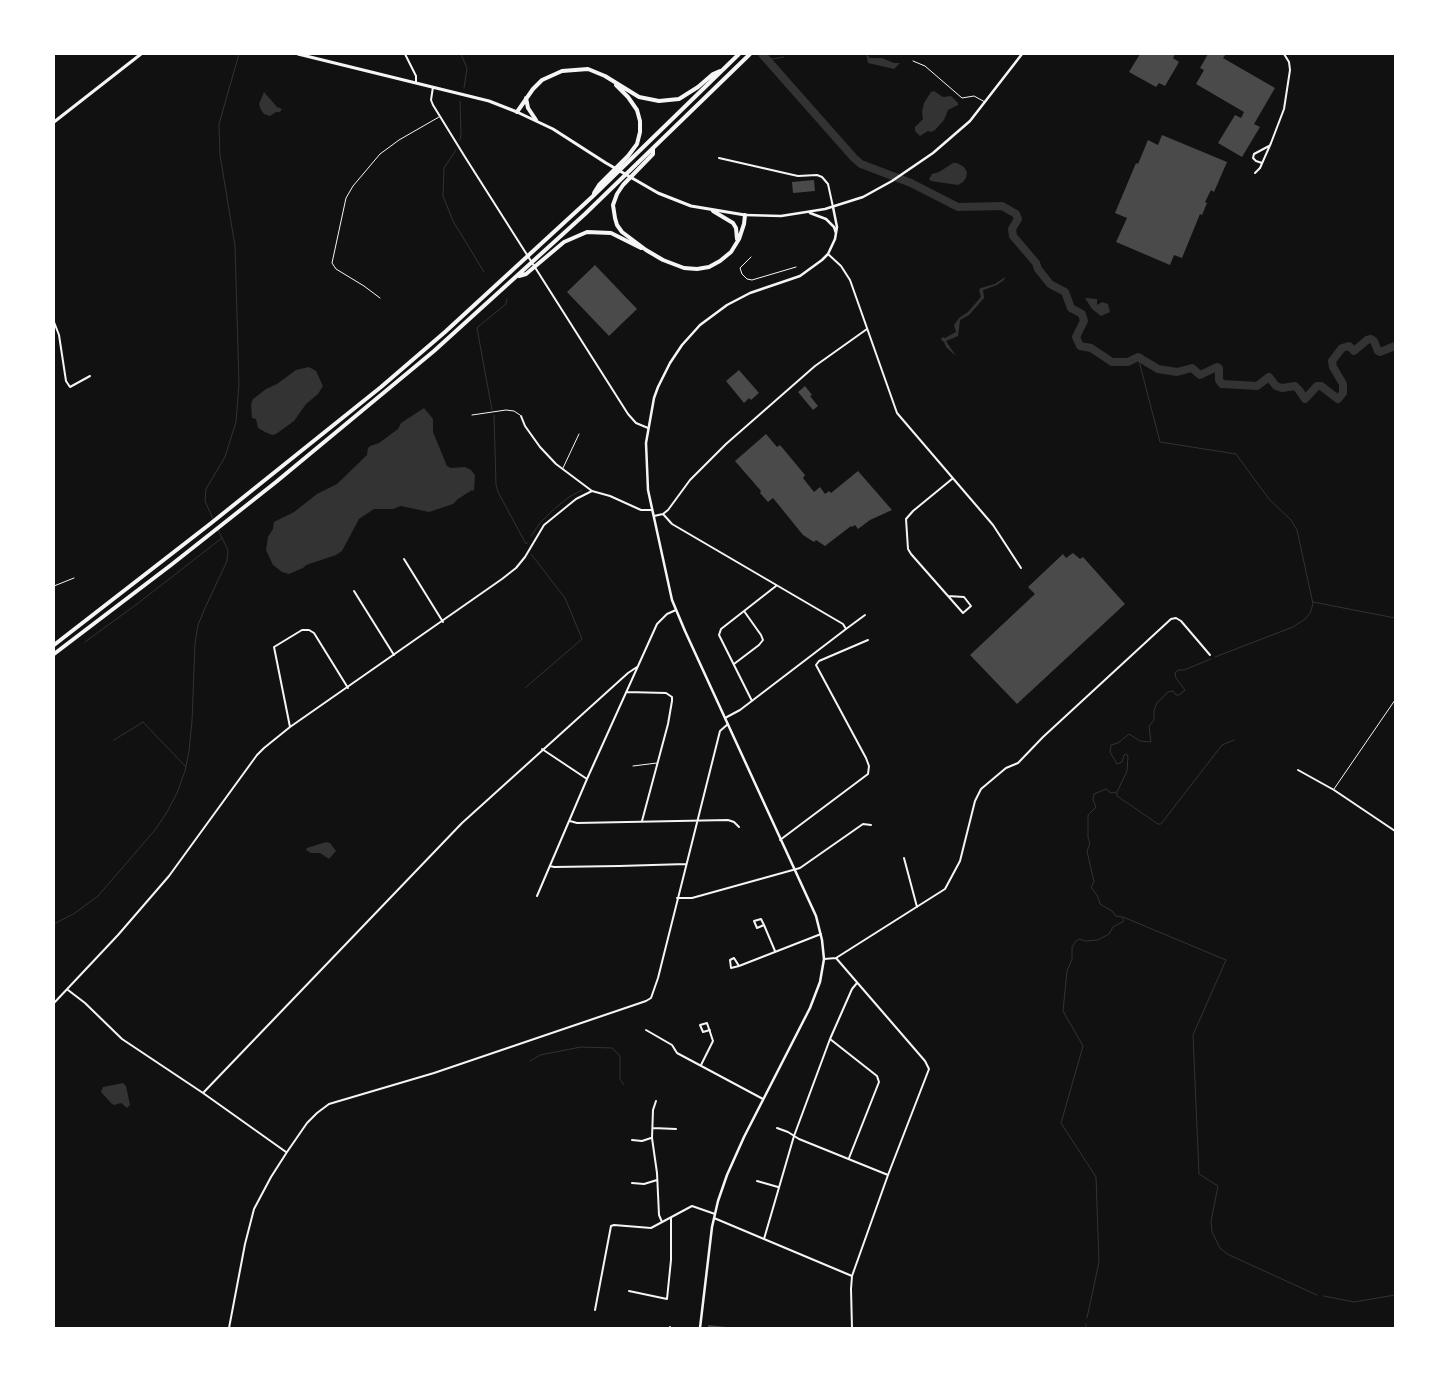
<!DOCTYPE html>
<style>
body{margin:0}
#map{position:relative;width:1449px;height:1382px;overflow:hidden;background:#111;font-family:"Varela Round",sans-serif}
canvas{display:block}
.frame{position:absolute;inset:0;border:55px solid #fff;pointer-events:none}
</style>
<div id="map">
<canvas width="1449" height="1382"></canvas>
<div class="frame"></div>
</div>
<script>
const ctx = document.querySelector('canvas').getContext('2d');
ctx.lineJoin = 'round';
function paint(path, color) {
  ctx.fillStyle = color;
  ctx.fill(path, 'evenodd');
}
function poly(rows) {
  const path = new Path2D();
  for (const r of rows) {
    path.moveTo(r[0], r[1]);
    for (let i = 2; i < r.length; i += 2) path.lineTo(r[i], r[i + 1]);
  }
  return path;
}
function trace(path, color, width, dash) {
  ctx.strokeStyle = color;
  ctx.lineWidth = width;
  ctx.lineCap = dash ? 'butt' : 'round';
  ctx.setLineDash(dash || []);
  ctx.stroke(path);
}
const water = poly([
 [866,54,870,58,882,58,894,63,900,63,894,69,868,63],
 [934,91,943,97,951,96,958,103,958,105,948,110,944,120,935,130,931,132,928,131,920,136,915,131,915,127,923,119,922,112,924,103,931,92],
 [264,92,277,107,282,109,280,112,276,112,270,116,264,114,261,110,259,104],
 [953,163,957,163,964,167,967,172,966,178,963,182,958,185,931,181,929,179,932,174,939,172],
 [1005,277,1004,280,997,285,983,290,984,298,969,315,960,320,958,336,946,341,956,356,946,347,944,342,941,340,942,337,945,338,956,332,954,325,959,318,968,312,981,297,979,290,981,288,995,284],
 [1085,298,1097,299,1097,305,1102,302,1108,304,1110,312,1101,316,1092,309],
 [309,367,316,371,323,386,318,394,306,404,294,421,276,434,272,435,267,433,258,428,256,419,252,418,251,404,253,399,266,389,277,384,296,370],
 [424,408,433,419,433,432,447,466,451,468,465,467,471,470,475,475,474,491,472,490,458,499,453,504,429,512,401,506,393,509,374,509,359,519,342,551,336,555,306,565,303,568,289,574,282,572,273,565,266,550,268,537,273,529,274,522,294,512,317,494,337,484,367,455,368,448,370,446,379,443,398,429,401,423],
 [326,842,330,843,336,851,329,859,320,853,311,853,306,850,307,848],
 [123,1083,126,1086,130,1105,127,1108,121,1103,114,1105,112,1104,101,1092,103,1087]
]);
const stream = poly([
 [461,54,467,68,464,88],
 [767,60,784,57],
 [460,140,461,135,460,101],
 [456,150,444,168,443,196,453,221,484,272],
 [1138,357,1160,442,1236,454,1269,499,1291,520,1297,530,1313,604,1310,613,1305,619,1293,627,1215,657],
 [492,410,477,328,479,326,506,304,507,299],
 [494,415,496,485,498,492,526,544,528,542],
 [213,519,205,501,206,489,225,457,236,422,239,384,235,246,220,155,219,124,239,54],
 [531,536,540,523,553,510,569,497,582,490],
 [1313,602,1395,618],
 [85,642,137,604,222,538],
 [525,688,582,639,565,598,531,554],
 [114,740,143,722,185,766],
 [1117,793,1117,796,1158,824,1161,824,1222,745,1234,740],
 [1123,917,1226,960,1193,1035,1199,1174,1218,1186,1211,1221,1212,1232,1220,1248,1227,1254,1317,1295],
 [54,924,75,913,98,896,155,830,167,812,177,793,185,771,189,751,192,721,195,644,198,625,205,608,227,561,228,550,218,530],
 [530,1061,540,1055,581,1047,612,1048,620,1056,620,1079,624,1085],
 [1324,1296,1354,1302,1395,1295],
 [1087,1318,1099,1262,1096,1177,1061,1123,1083,1046,1063,1011,1067,971,1072,959,1072,947,1076,941,1079,939,1086,941,1098,940,1109,934,1113,927,1124,921,1122,917,1116,916,1112,911,1100,904,1098,897,1091,887,1094,882,1087,851,1090,843,1088,838,1088,815,1096,807,1093,800,1094,794,1106,789,1111,793,1117,792,1127,771,1128,756,1126,754,1124,755,1122,762,1117,764,1110,752,1111,745,1118,743,1129,734,1140,741,1151,742,1149,726,1154,720,1154,710,1157,703,1168,692,1173,691,1176,695,1179,695,1185,690,1176,678,1175,673,1178,670,1184,670,1211,659],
 [1086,1328,1086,1324]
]);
const river = poly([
 [762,54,854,158,861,164,911,183,958,207,1002,206,1016,214,1018,219,1012,229,1013,236,1036,263,1038,269,1050,284,1065,292,1071,308,1082,314,1084,321,1076,337,1080,346,1091,348,1112,362,1128,362,1138,357,1158,369,1177,372,1192,368,1200,375,1217,367,1219,368,1219,380,1222,384,1257,386,1269,377,1276,386,1282,388,1295,386,1299,390,1305,399,1317,386,1321,386,1338,399,1343,393,1343,384,1333,367,1332,361,1342,348,1349,346,1354,351,1367,340,1371,339,1374,341,1378,351,1380,352,1395,346]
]);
const building = poly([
 [1140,54,1175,54,1173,58,1179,62,1165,86,1159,83,1156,87,1129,72],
 [1208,54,1226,54,1223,58,1275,88,1254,124,1260,127,1242,157,1218,143,1235,115,1241,118,1244,112,1196,84,1204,70,1200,68],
 [1162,135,1227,162,1214,192,1211,190,1205,202,1207,203,1202,215,1200,214,1182,258,1174,255,1170,265,1116,242,1127,218,1115,213,1136,163,1138,164,1148,140,1158,145],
 [814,180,815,191,793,193,792,182],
 [595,265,637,309,609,336,567,292],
 [739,370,759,393,751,400,749,398,744,403,726,381],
 [805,386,812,395,810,396,818,406,813,410,798,392],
 [766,434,777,447,780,445,805,475,803,478,814,492,820,487,825,494,829,491,831,493,858,471,892,510,870,520,858,529,855,525,852,527,851,526,825,546,816,540,814,542,803,535,773,498,768,502,760,493,761,491,735,461],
 [1073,553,1080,559,1083,557,1125,604,1017,704,970,655,1035,594,1028,587,1063,554,1066,558],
 [708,1325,726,1327,726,1328,708,1328]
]);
const path = poly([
 [159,54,169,54]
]);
const service = poly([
 [913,61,925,66,962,98,974,96,985,102],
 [751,257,740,268,742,274,747,279,752,280,796,267],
 [380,298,364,286,336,269,332,263,346,198,353,186,380,154,399,140,439,117],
 [472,415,506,410,514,411,520,415],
 [563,468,579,434],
 [54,586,74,578],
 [633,766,657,763],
 [1334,789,1395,700]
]);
const minor = poly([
 [405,54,416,76,416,83],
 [433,87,431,100,433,105,465,157,628,414,636,423,648,428],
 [719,158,789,174,798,176,817,175,822,177,828,184,833,207],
 [1262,163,1256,161,1253,158,1254,154,1269,146],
 [1255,173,1260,168,1271,143,1284,109,1290,70,1289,62,1284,54],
 [828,254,841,266,850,280,897,413,993,525,1021,568],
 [54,322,59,335,66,381,70,387,90,376],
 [521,416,525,426,540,447,556,464,592,491],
 [663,514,672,524,843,624,846,629,740,710,725,718],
 [654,516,663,514,668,510,690,480,726,444,815,366,867,329],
 [404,559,443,622],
 [354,591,394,655],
 [948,596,964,597,971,606,963,613,911,554,908,549,906,519,913,511,952,479],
 [846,629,865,615],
 [734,664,759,645,763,640,761,635,744,611],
 [627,692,666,693,672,697,672,701,668,724,642,821],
 [752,701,719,635,721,629,776,586],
 [290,727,274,647,302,630,309,630,314,633,348,688],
 [542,749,587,779],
 [1298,770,1334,790,1395,831],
 [570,821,577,823,728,820,734,822,739,827],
 [780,840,868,774,869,766,866,758,816,665,819,661,868,640],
 [904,858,917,907],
 [550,866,554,867,619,866,686,864],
 [537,896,587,779,657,624,667,614,676,610],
 [677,898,692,898,800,868,863,824,871,825],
 [764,925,757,928,754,921,761,919,764,925,775,951],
 [836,958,945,889,960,861,975,801,981,789,1006,768,1018,763,1043,737,1171,619,1176,618,1181,621,1210,655],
 [824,959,836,958,925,1061,929,1069,888,1175,852,1276,851,1289,852,1328],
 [739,966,734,958,730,960,731,968,739,966,821,934],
 [68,990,85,1003,122,1039,203,1093,286,1152],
 [54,1003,118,935,169,876,257,755,264,748,290,727,502,579,516,568,525,557,544,525,576,499,592,491,610,496,641,510,652,510],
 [646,1030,672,1045,677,1053,763,1099],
 [830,1039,877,1076,879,1082,849,1158],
 [701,1065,713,1041,707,1023,700,1025,703,1032,710,1030],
 [203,1093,462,823,628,673,637,667],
 [656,1101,653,1110,652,1138,657,1173,659,1215,662,1222],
 [653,1128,676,1129],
 [777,1128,788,1132,799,1139,888,1175],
 [632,1140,642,1141,651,1138],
 [757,1181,778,1187],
 [632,1183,644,1184,657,1180],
 [714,1218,852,1276],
 [764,1239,794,1136,830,1039,852,989,857,983],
 [629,1291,667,1299,671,1260,671,1218],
 [595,1310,611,1226,614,1225,651,1228,692,1206,715,1214],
 [229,1328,245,1244,254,1209,271,1177,287,1152,307,1123,317,1113,329,1104,434,1073,646,1001,651,998,658,978,720,731,728,724],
 [670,1328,670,1327]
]);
const tertiary = poly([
 [810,213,826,219,834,227,836,233],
 [745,215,781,216,825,209,863,197,892,181,933,153,970,121,1022,54],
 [700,1328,712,1227,718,1201,727,1175,744,1137,810,1008,820,982,824,959,822,940,816,916,685,631,672,600,648,490,646,443,654,398,658,387,670,363,682,345,700,325,727,305,750,293,800,276,822,260,828,254,835,239,837,227,833,207]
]);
const secondary = poly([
 [298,54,489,101,517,112,553,129,606,163,658,193,691,206,745,215],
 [54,122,141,54]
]);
const motorway = poly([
 [526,98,528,108,536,120],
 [517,112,533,89,542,80,562,71,588,69,605,76,639,97,659,101,679,99,698,87,713,74,720,71],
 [653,149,653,154,623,185,617,194,613,205,615,218,617,225,622,232,646,250,663,260,684,268,697,269,709,267,720,261,731,252,739,239,744,224,745,215],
 [594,193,599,185,628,156,637,144,640,132,640,121,637,110,628,97,616,85],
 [713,211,733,223,736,228,737,239],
 [519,276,526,274,564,242,587,232,611,233,641,248],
 [54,645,210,524,381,387,445,332,592,197,739,54],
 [54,654,171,565,276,482,434,351,585,214,750,54]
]);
paint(water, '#333');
trace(stream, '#333', 1);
trace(river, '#333', 8);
paint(building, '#4a4a4a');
trace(path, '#f5f5f5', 1);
trace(service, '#f5f5f5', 1);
trace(minor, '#f5f5f5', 2);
trace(tertiary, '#f5f5f5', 2.5);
trace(secondary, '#f5f5f5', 3);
trace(motorway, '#f5f5f5', 4);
</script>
